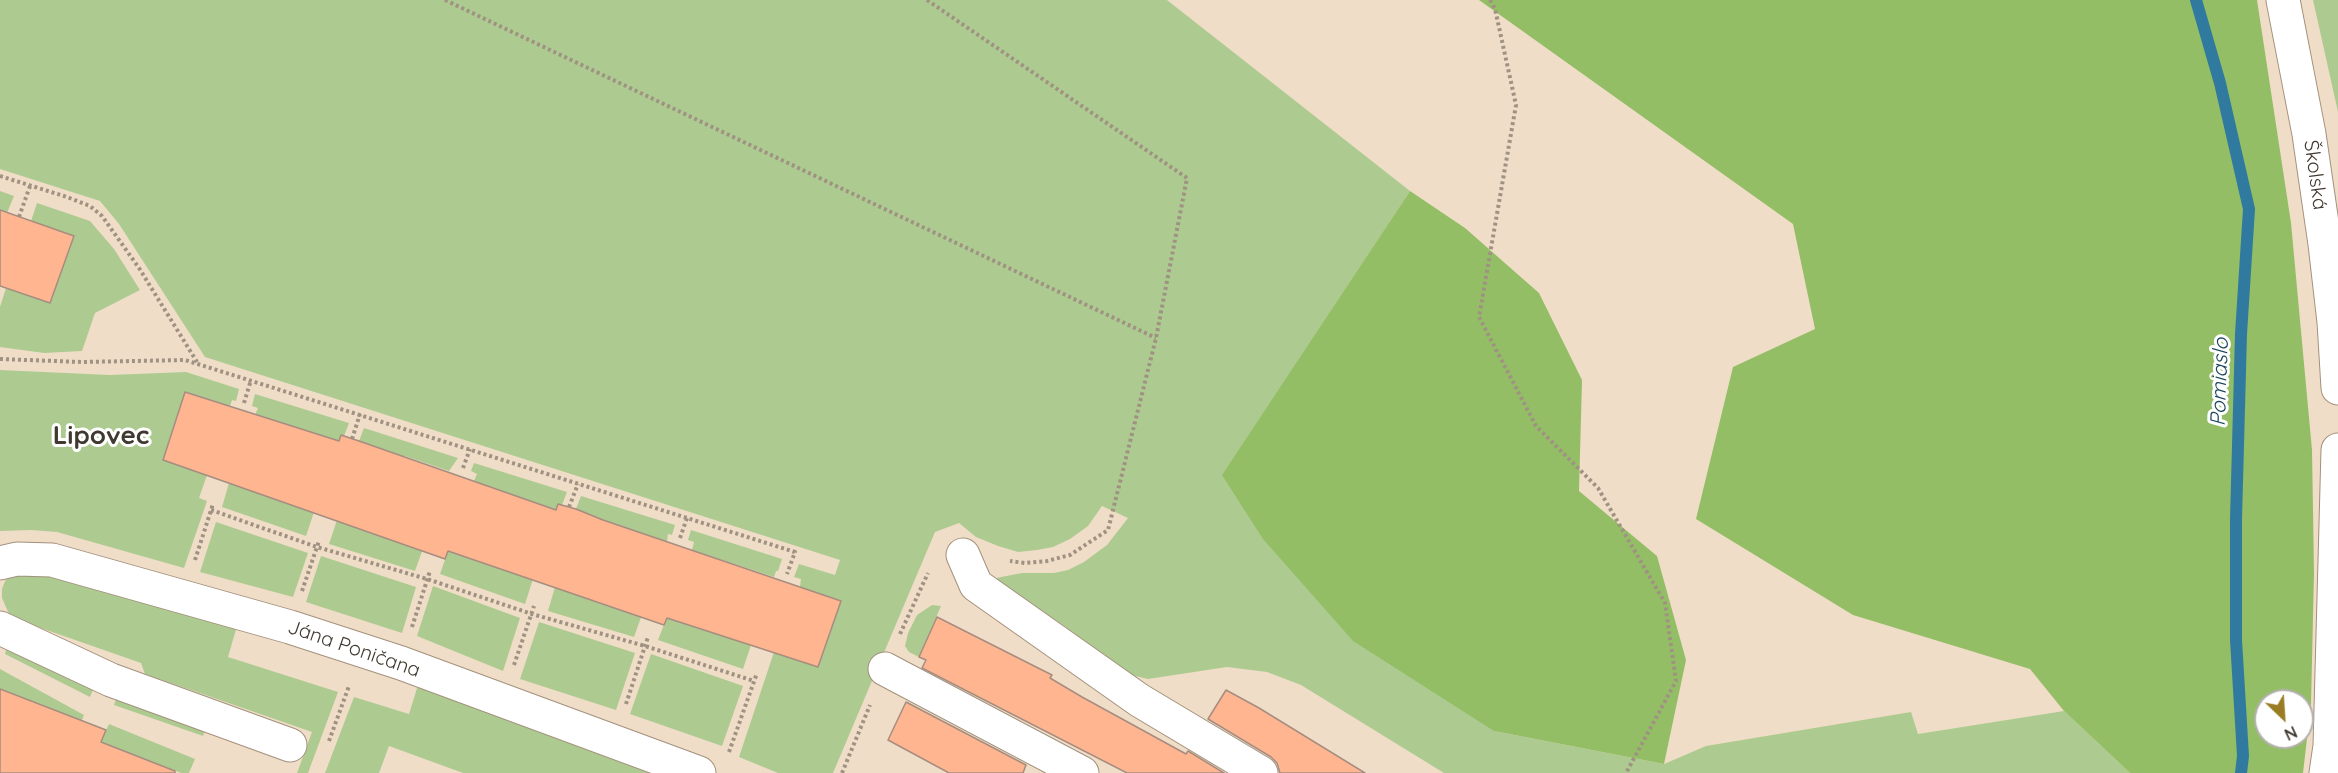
<!DOCTYPE html>
<meta charset="utf-8">
<style>
body{margin:0}
#map{position:relative;width:2338px;height:773px;overflow:hidden;background:#f0ddc7;font-family:Quicksand,sans-serif}
canvas{display:block}
.north{position:absolute;left:2254px;top:689px;width:60px;height:60px;box-sizing:border-box;background:#fff;border:2px solid #b3b0ac;border-radius:50%;rotate:155deg;font-size:16px;font-weight:700;line-height:24px;text-align:center;color:#403930}
.north::after{content:'';display:block;margin:auto;width:21px;height:27px;background:#997c24;clip-path:polygon(50% 0,100% 100%,50% 72%,0 100%)}
</style>
<div id="map">
<canvas width="2338" height="773"></canvas>
<div class="north">N</div>
</div>
<script>
const ctx = document.querySelector('canvas').getContext('2d');
ctx.lineJoin = 'round';
function paint(path, color) {
  ctx.fillStyle = color;
  ctx.fill(path, 'evenodd');
}
function poly(rows) {
  const path = new Path2D();
  for (const r of rows) {
    path.moveTo(r[0], r[1]);
    for (let i = 2; i < r.length; i += 2) path.lineTo(r[i], r[i + 1]);
  }
  return path;
}
function trace(path, color, width, dash) {
  ctx.strokeStyle = color;
  ctx.lineWidth = width;
  ctx.lineCap = dash ? 'butt' : 'round';
  ctx.setLineDash(dash || []);
  ctx.stroke(path);
}
function label(font, color, halo, rows, align = 'center') {
  ctx.font = font + ' Quicksand,sans-serif';
  ctx.lineWidth = 6;
  ctx.setLineDash([]);
  ctx.textBaseline = 'middle';
  ctx.strokeStyle = halo;
  ctx.fillStyle = color;
  for (const [text, x, y, turn = 0] of rows) {
    ctx.save();
    ctx.translate(x, y);
    ctx.rotate((+turn || 0) * Math.PI / 180);
    ctx.textAlign = isNaN(turn) ? turn : align;
    if (halo) ctx.strokeText(text, 0, 0);
    ctx.fillText(text, 0, 0);
    ctx.restore();
  }
}
const green = poly([
 [0,0,1167,0,1410,191,1223,475,1494,731,1664,764,1706,746,1911,712,1918,734,2064,711,2130,773,1444,773,1301,685,1267,672,1227,667,1148,679,1131,675,1063,625,997,582,997,578,1001,577,1022,573,1054,573,1068,570,1084,562,1107,545,1128,518,1102,506,1088,526,1070,539,1053,547,1037,550,1018,552,998,546,976,537,959,523,935,532,833,773,778,773,739,757,774,652,818,667,841,601,800,587,801,579,794,577,799,564,835,575,840,560,205,357,119,224,100,201,0,169],
 [2313,0,2338,0,2338,112],
 [0,191,14,196,7,213,0,210],
 [37,203,90,221,114,249,140,290,95,313,82,351,44,353,0,347,0,307,6,288,50,303,73,236,31,221],
 [0,370,110,375,186,372,239,389,236,401,232,400,230,406,185,392,163,459,207,475,199,498,207,501,184,568,57,532,31,530,0,531],
 [255,394,349,423,344,436,341,435,338,442,255,415,258,408,252,406],
 [364,428,458,458,449,471,405,456,402,463,364,450,366,443,359,441],
 [474,463,567,492,562,505,558,504,556,510,474,481,477,474,471,471],
 [229,483,314,512,306,536,222,507],
 [581,496,675,525,672,535,668,534,667,542,620,533,576,509],
 [337,520,425,543,415,571,329,544],
 [216,522,308,553,293,597,200,572],
 [691,530,782,559,778,571,776,571,774,577,692,550,694,542,688,540],
 [448,551,533,579,525,604,440,574],
 [321,556,416,587,402,633,306,602],
 [35,568,237,626,228,657,338,692,308,773,297,773,312,732,145,674,141,663,18,620,9,614,2,598,2,589,5,581,12,574],
 [433,586,520,618,503,671,417,636],
 [555,587,644,609,634,637,548,611],
 [932,605,941,606,919,657,909,652,905,646,908,633,917,615],
 [667,617,751,645,743,669,658,640],
 [539,622,635,653,616,710,520,679],
 [7,647,95,685,90,697,5,654],
 [651,654,743,686,722,746,630,714],
 [0,669,84,715,77,732,36,703,0,689],
 [418,685,656,773,463,773,389,746,379,773,325,773,354,697,409,714],
 [117,696,205,730,203,736,114,705],
 [109,724,195,759,189,773,181,773,101,742]
]);
const forest = poly([
 [1479,0,2257,0,2291,223,2312,450,2314,573,2311,704,2303,773,2130,773,2064,711,2030,669,1853,615,1696,519,1733,367,1815,329,1793,224],
 [2266,701,2302,701,2302,737,2266,737],
 [1410,191,1465,228,1539,293,1582,380,1579,491,1657,556,1686,660,1664,764,1494,731,1353,641,1263,539,1222,475]
]);
const stream = poly([
 [2196,0,2220,83,2249,209,2241,334,2236,519,2236,640,2243,756,2241,773]
]);
const building = poly([
 [0,210,74,236,50,303,0,286,0,210],
 [185,392,339,441,341,435,359,441,556,510,558,504,576,509,603,520,841,601,818,667,667,618,664,625,448,551,445,559,163,460,185,392],
 [937,617,1052,675,1050,678,1082,697,1186,754,1188,751,1224,773,1127,773,922,668,926,660,919,657,937,617],
 [0,689,106,730,101,742,175,771,175,773,0,773,0,689],
 [1226,690,1259,708,1365,773,1280,773,1277,763,1271,757,1208,719,1226,690],
 [906,702,1026,765,1023,773,949,773,888,740,906,702]
]);
const path = poly([
 [445,0,1156,338],
 [927,0,1187,178,1156,338,1108,530,1070,555,1047,561,1025,563,1010,561],
 [1490,0,1495,9,1516,105,1479,317,1536,426,1598,488,1665,603,1676,681,1626,773],
 [0,176,67,197,90,206,102,216,139,268,197,362],
 [19,217,30,186],
 [0,359,82,362,185,360,795,552,787,574],
 [244,403,251,380],
 [352,439,360,414],
 [463,468,470,449],
 [569,507,578,484],
 [211,510,317,547,427,579,532,614,645,646,754,681],
 [680,538,687,518],
 [195,560,213,504],
 [302,591,319,541],
 [412,627,430,571],
 [900,634,928,573],
 [514,665,534,606],
 [626,704,648,637],
 [329,741,349,686],
 [729,752,757,673],
 [842,773,870,705]
]);
const minor = poly([
 [2283,0,2309,134,2325,244,2334,322,2338,388],
 [963,555,976,585,1139,700,1261,773],
 [0,563,17,559,52,560,290,627,401,663,699,773],
 [0,628,111,680,290,745],
 [885,669,1082,773],
 [2326,773,2330,746,2338,450]
]);
const streetNames = [
 ["Školská",2315,175,82],
 ["Jána Poničana",354,649,19]
];
const waterNames = [
 ["Pomiaslo",2220,382,-88]
];
const districtNames = [
 ["Lipovec",101,436]
];
paint(green, '#adcb90');
paint(forest, '#93be66');
trace(stream, '#317a9f', 12);
paint(building, '#ffb58f');
trace(building, '#a68d80', 1.5);
trace(minor, '#a3917d', 35);
trace(path, '#a09282', 4, [3, 3]);
trace(minor, '#fff', 33);
label('20px', '#403930', '#fff', streetNames);
label('italic 21px', '#19435b', '#fff', waterNames);
label('bold 26px', '#403930', '#fff', districtNames);
</script>
